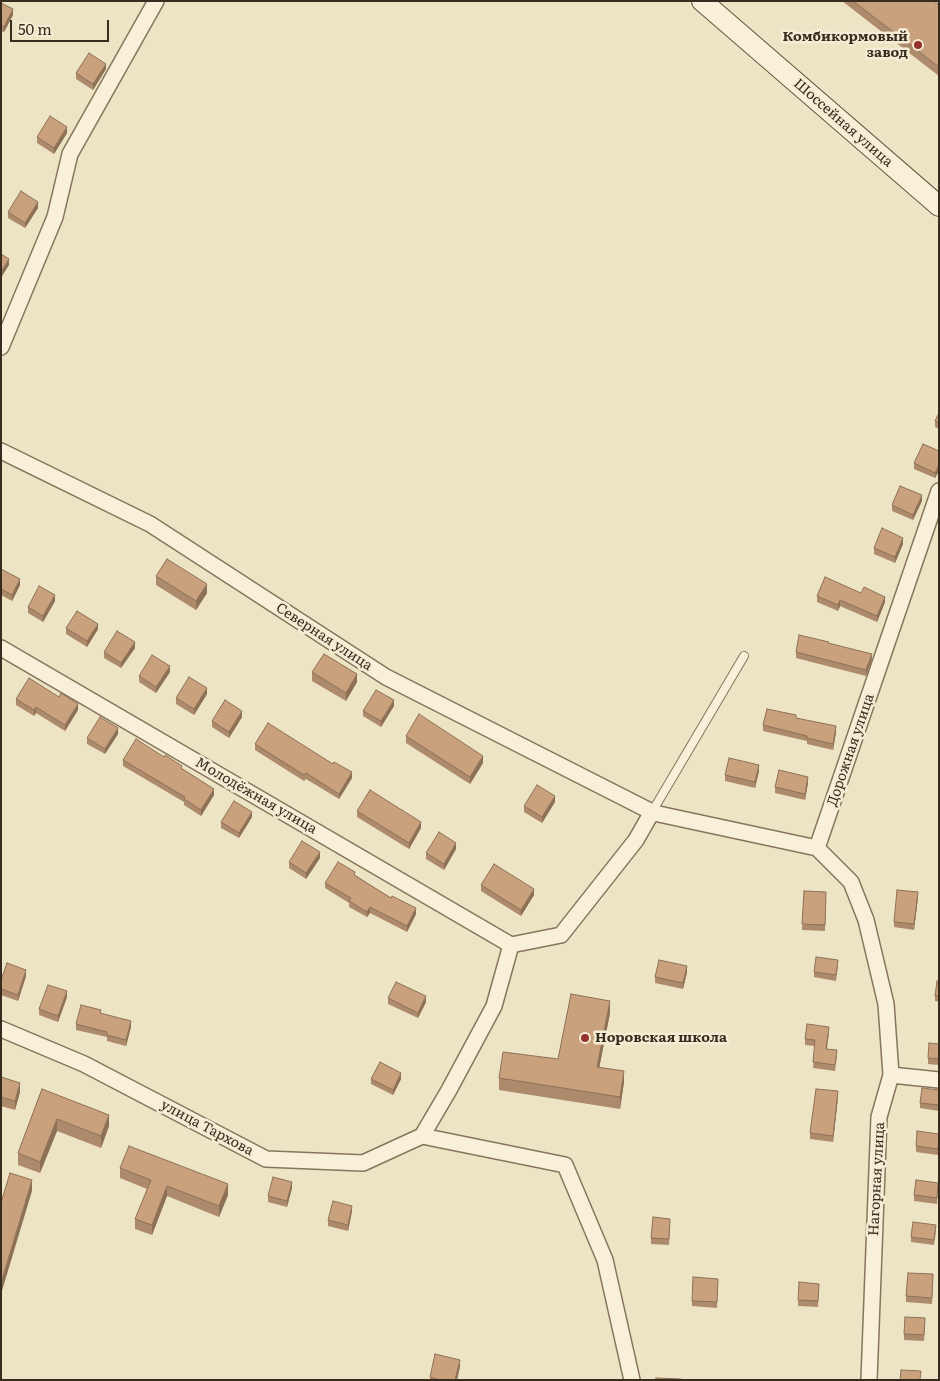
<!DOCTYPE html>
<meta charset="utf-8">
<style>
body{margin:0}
#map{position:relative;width:940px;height:1381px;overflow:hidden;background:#ede3c5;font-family:Literata,serif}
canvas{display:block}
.frame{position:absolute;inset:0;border:2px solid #382c1f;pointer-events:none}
.scale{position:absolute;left:10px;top:20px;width:99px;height:22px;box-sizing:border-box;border:2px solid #382c1f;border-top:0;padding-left:6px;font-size:15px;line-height:18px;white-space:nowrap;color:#382c1f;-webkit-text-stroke:4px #f4edd4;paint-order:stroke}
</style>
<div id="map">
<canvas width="940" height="1381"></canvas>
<div class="frame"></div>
<div class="scale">50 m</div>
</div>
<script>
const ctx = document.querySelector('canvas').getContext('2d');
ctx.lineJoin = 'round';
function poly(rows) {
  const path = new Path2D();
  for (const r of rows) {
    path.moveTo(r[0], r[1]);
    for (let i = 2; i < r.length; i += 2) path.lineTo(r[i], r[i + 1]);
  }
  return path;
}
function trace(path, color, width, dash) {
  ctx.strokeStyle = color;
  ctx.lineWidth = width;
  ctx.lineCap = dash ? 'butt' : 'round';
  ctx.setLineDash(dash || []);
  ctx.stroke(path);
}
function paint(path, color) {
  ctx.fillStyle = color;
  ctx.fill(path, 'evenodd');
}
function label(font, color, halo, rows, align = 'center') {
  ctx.font = font + ' Literata,serif';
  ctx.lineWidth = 5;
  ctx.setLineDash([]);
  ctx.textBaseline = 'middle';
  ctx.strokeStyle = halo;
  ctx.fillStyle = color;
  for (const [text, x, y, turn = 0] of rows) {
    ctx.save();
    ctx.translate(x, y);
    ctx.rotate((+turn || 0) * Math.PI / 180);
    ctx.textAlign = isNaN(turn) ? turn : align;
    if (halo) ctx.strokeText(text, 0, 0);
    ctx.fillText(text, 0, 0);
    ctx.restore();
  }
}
const lane = poly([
 [652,812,744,656]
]);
const street = poly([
 [1,347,55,217,70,154,156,1],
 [1,451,150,524,386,677,654,813,817,848,939,491],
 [1,648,511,945],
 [817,848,851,882,866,920,886,1004,891,1075,879,1117,869,1380],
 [511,945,561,935,636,840,652,812],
 [1,1029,84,1064,266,1159,363,1163,422,1136],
 [891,1075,939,1080],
 [422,1136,565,1165,605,1260,632,1380],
 [422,1136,449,1090,494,1006,511,945]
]);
const secondary = poly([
 [702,1,939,206]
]);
const wall = poly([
 [842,1,934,1,939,5,939,76],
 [1,3,13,15,4,32,1,31],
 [106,69,93,90,76,79,76,73],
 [67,133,54,154,37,143,37,137],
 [38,208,25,228,8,218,8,212],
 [939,413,939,429,935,427,935,421],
 [939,451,939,471,935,478,914,469,914,463],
 [922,501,913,520,892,511,892,505],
 [903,544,895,563,874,554,874,548],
 [1,569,20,585,12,601,1,595],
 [156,576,207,593,196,610,156,585],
 [817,596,885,602,877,622,840,606,838,611,817,602],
 [55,601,43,622,28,613,28,607],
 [66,628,98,629,87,647,66,634],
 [829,644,872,659,866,676,796,658,796,652],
 [135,648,121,668,104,658,104,652],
 [170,672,156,693,139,682,139,676],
 [312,672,357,682,346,701,312,681],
 [207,694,194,715,176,704,176,698],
 [16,699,78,710,65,731,36,713,34,716,16,705],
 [394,706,381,727,363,716,363,711],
 [242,717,229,738,212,727,212,721],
 [796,718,836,732,833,750,807,744,807,741,763,731,763,725],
 [118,734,105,754,87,744,87,738],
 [406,736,483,763,470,784,406,743],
 [255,744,352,778,339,799,306,779,304,781,255,750],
 [123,760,182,769,214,795,201,816,184,805,184,802,123,766],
 [759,771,755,788,725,781,725,775],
 [808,783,805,800,775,793,775,787],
 [555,802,542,823,524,812,524,806],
 [357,811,421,828,409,849,357,817],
 [252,817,239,838,221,828,221,822],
 [456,849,444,870,426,859,426,853],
 [320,858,306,879,289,868,289,862],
 [355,875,416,914,407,932,370,913,367,917,349,907,349,903,325,888,325,883],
 [481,885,534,895,521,916,481,891],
 [804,891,826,892,825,931,802,930],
 [918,897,914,930,894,927,894,922],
 [838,966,836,981,814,977,814,972],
 [687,972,683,989,655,983,655,977],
 [26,976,18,1001,1,995,1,980],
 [939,981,939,1002,935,1001,935,996],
 [67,997,58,1022,39,1015,39,1009],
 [388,998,426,1002,418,1018,388,1004],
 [101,1013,131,1027,126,1046,107,1041,107,1037,76,1030,76,1024],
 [610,1013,599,1068,624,1082,620,1109,499,1090,499,1078,558,1059],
 [829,1033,827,1049,837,1056,835,1071,813,1068,815,1046,805,1045,805,1039],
 [939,1044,939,1065,928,1064,928,1058],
 [1,1077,20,1092,15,1110,1,1106],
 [371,1079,401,1079,393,1095,371,1084],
 [42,1089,109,1126,101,1148,57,1131,40,1173,18,1165,18,1153],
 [939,1090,939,1111,920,1108,920,1103],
 [838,1097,833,1142,810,1139,810,1133],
 [939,1134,938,1155,916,1152,916,1146],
 [120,1168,228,1195,219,1217,167,1196,152,1235,135,1229,135,1219,147,1189,120,1178],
 [292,1188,287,1207,268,1202,268,1196],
 [938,1189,937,1204,914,1201,914,1195],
 [352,1211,348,1231,328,1226,328,1220],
 [670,1225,669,1245,651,1244,651,1238],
 [936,1231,934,1245,911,1242,911,1237],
 [933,1274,932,1304,906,1302,906,1296],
 [718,1285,717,1308,692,1306,692,1301],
 [819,1290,818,1307,798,1306,798,1300],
 [925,1324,924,1341,904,1340,904,1334],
 [460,1366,457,1380,430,1380,430,1377]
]);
const shadedWall = poly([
 [13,9,13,15,4,32,4,27],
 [106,64,106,69,93,90,93,84],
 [67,127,67,133,54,154,54,148],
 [38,202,38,208,25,228,25,223],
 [9,259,9,265,1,278,1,272],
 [939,465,939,471,935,478,935,473],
 [922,495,922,501,913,520,913,515],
 [903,538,903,544,895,563,895,557],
 [20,579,20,585,12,601,12,595],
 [207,584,207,593,196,610,196,601],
 [55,595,55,601,43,622,43,616],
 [885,597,885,602,877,622,877,616],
 [840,600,840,606,838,611,838,605],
 [98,624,98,629,87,647,87,641],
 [135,642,135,648,121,668,121,663],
 [872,654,872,659,866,676,866,670],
 [170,666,170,672,156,693,156,687],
 [357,674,357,682,346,701,346,693],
 [207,688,207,694,194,715,194,709],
 [394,700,394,706,381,727,381,721],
 [78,704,78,710,65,731,65,725],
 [36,707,36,713,34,716,34,710],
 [242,711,242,717,229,738,229,732],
 [836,726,836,732,833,750,833,744],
 [118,728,118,734,105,754,105,749],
 [483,756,483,763,470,784,470,777],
 [759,765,759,771,755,788,755,782],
 [352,772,352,778,339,799,339,794],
 [808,777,808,783,805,800,805,794],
 [214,789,214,795,201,816,201,810],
 [555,796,555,802,542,823,542,817],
 [252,812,252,817,239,838,239,833],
 [421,822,421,828,409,849,409,843],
 [456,843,456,849,444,870,444,864],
 [320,852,320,858,306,879,306,873],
 [534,889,534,895,521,916,521,910],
 [918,892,918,897,914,930,914,924],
 [370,907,370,913,367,917,367,912],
 [416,908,416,914,407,932,407,926],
 [687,966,687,972,683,989,683,983],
 [26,970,26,976,18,1001,18,995],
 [67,991,67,997,58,1022,58,1016],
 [426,996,426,1002,418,1018,418,1013],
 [610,1001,610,1013,597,1079,597,1067],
 [131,1021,131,1027,126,1046,126,1040],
 [624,1071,624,1082,620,1109,620,1097],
 [401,1073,401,1079,393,1095,393,1090],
 [20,1083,20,1092,15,1110,15,1101],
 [838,1091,838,1097,833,1142,833,1136],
 [109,1115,109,1126,101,1148,101,1136],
 [57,1119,57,1131,40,1173,40,1162],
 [32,1180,32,1191,1,1294,1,1283],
 [292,1182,292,1188,287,1207,287,1201],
 [228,1184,228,1195,219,1217,219,1206],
 [167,1186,167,1196,152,1235,152,1225],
 [352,1206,352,1211,348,1231,348,1225],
 [460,1360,460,1366,457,1380,455,1380]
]);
const building = poly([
 [853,1,934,1,939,5,939,67,853,1],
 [1,3,13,9,4,27,1,25,1,3],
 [89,53,106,64,93,84,76,73,89,53],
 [50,116,67,127,54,148,37,137,50,116],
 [21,191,38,202,25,223,8,212,21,191],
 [1,254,9,259,1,272,1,254],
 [939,413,939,423,935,421,939,413],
 [923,444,939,451,939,465,935,473,914,463,923,444],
 [900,486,922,495,913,515,892,505,900,486],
 [882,528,903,538,895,557,874,548,882,528],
 [167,559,207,584,196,601,156,576,167,559],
 [1,569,20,579,12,595,1,589,1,569],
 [825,577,861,593,864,587,885,597,877,616,840,600,838,605,817,596,825,577],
 [39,586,55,595,43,616,28,607,39,586],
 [77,611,98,624,87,641,66,628,77,611],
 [117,631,135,642,121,663,104,652,117,631],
 [799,635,829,642,828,643,872,654,866,670,796,652,799,635],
 [324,654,357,674,346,693,312,672,324,654],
 [152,655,170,666,156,687,139,676,152,655],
 [189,677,207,688,194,709,176,698,189,677],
 [29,678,59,697,61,693,78,704,65,725,36,707,34,710,16,699,29,678],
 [376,690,394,700,381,721,363,711,376,690],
 [225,700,242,711,229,732,212,721,225,700],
 [767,709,796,715,796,718,836,726,833,744,807,738,807,736,763,725,767,709],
 [419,714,483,756,470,777,406,736,419,714],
 [100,717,118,728,105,749,87,738,100,717],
 [268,723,333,764,334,762,352,772,339,794,306,773,304,775,255,744,268,723],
 [136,739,164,757,165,755,182,766,181,768,214,789,201,810,184,799,185,797,123,760,136,739],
 [729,758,759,765,755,782,725,775,729,758],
 [779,770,808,777,805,794,775,787,779,770],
 [537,785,555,796,542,817,524,806,537,785],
 [370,790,421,822,409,843,357,811,370,790],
 [234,801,252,812,239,833,221,822,234,801],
 [439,832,456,843,444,864,426,853,439,832],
 [302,841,320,852,306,873,289,862,302,841],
 [338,862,355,872,354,875,391,898,392,896,416,908,407,926,370,907,367,912,349,901,351,898,325,883,338,862],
 [494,864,534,889,521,910,481,885,494,864],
 [897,890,918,892,914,924,894,922,897,890],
 [804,891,826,892,825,925,802,924,804,891],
 [816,957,838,960,836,975,814,972,816,957],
 [659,960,687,966,683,983,655,977,659,960],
 [7,963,26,970,18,995,1,989,1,980,7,963],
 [937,981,939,981,939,996,935,996,937,981],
 [396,982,426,996,418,1013,388,998,396,982],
 [48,985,67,991,58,1016,39,1009,48,985],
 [571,994,610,1001,597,1067,624,1071,620,1097,499,1078,503,1052,558,1059,571,994],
 [81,1005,101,1010,100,1013,131,1021,126,1040,107,1035,107,1032,76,1024,81,1005],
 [807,1024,829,1027,826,1049,837,1050,835,1065,813,1062,815,1040,805,1039,807,1024],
 [929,1043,939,1044,939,1059,928,1058,929,1043],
 [380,1062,401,1073,393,1090,371,1079,380,1062],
 [1,1077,20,1083,15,1101,1,1097,1,1077],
 [922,1088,939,1090,939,1105,920,1103,922,1088],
 [42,1089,109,1115,101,1136,57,1119,40,1162,18,1153,42,1089],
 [816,1089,838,1091,833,1136,810,1133,816,1089],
 [917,1131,939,1134,938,1149,916,1146,917,1131],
 [129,1146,228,1184,219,1206,167,1186,152,1225,135,1219,151,1180,120,1168,129,1146],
 [10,1173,32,1180,1,1283,1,1203,10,1173],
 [273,1177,292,1182,287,1201,268,1196,273,1177],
 [916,1180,938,1183,937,1198,914,1195,916,1180],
 [333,1201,352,1206,348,1225,328,1220,333,1201],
 [653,1217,670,1219,669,1239,651,1238,653,1217],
 [913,1222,936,1225,934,1240,911,1237,913,1222],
 [908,1273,933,1274,932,1298,906,1296,908,1273],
 [693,1277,718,1279,717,1302,692,1301,693,1277],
 [799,1282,819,1284,818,1301,798,1300,799,1282],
 [905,1317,925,1318,924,1335,904,1334,905,1317],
 [435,1354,460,1360,455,1380,440,1380,430,1377,435,1354],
 [901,1370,921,1371,920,1380,900,1380,901,1370],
 [656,1378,681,1379,681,1380,656,1380,656,1378]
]);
const markers = [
 [918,45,5,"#94332e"],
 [585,1038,5,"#94332e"]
];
const poiNames = [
 ["Комбикормовый",908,37],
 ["завод",908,53],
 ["Норовская школа",595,1038,"left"]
];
const streetNames = [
 ["Шоссейная улица",843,123,41],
 ["Северная улица",324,637,33],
 ["Дорожная улица",851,750,-71],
 ["Молодёжная улица",256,796,30],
 ["улица Тархова",207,1128,28],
 ["Нагорная улица",877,1179,-87]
];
trace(lane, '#87755c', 10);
trace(street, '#87755c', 18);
trace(secondary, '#69563f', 22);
trace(lane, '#f8f0d8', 8);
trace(street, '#f8f0d8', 15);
trace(secondary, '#f8f0d8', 20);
paint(wall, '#ad8a6b');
paint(shadedWall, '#8d7157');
paint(building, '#c9a17c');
trace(building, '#8d7157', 1);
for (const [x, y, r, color] of markers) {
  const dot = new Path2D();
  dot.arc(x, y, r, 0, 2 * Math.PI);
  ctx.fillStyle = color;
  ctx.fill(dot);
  trace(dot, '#f4edd4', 2);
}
label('bold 14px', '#382c1f', '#f4edd4', poiNames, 'right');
label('14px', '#382c1f', '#f4edd4', streetNames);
</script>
